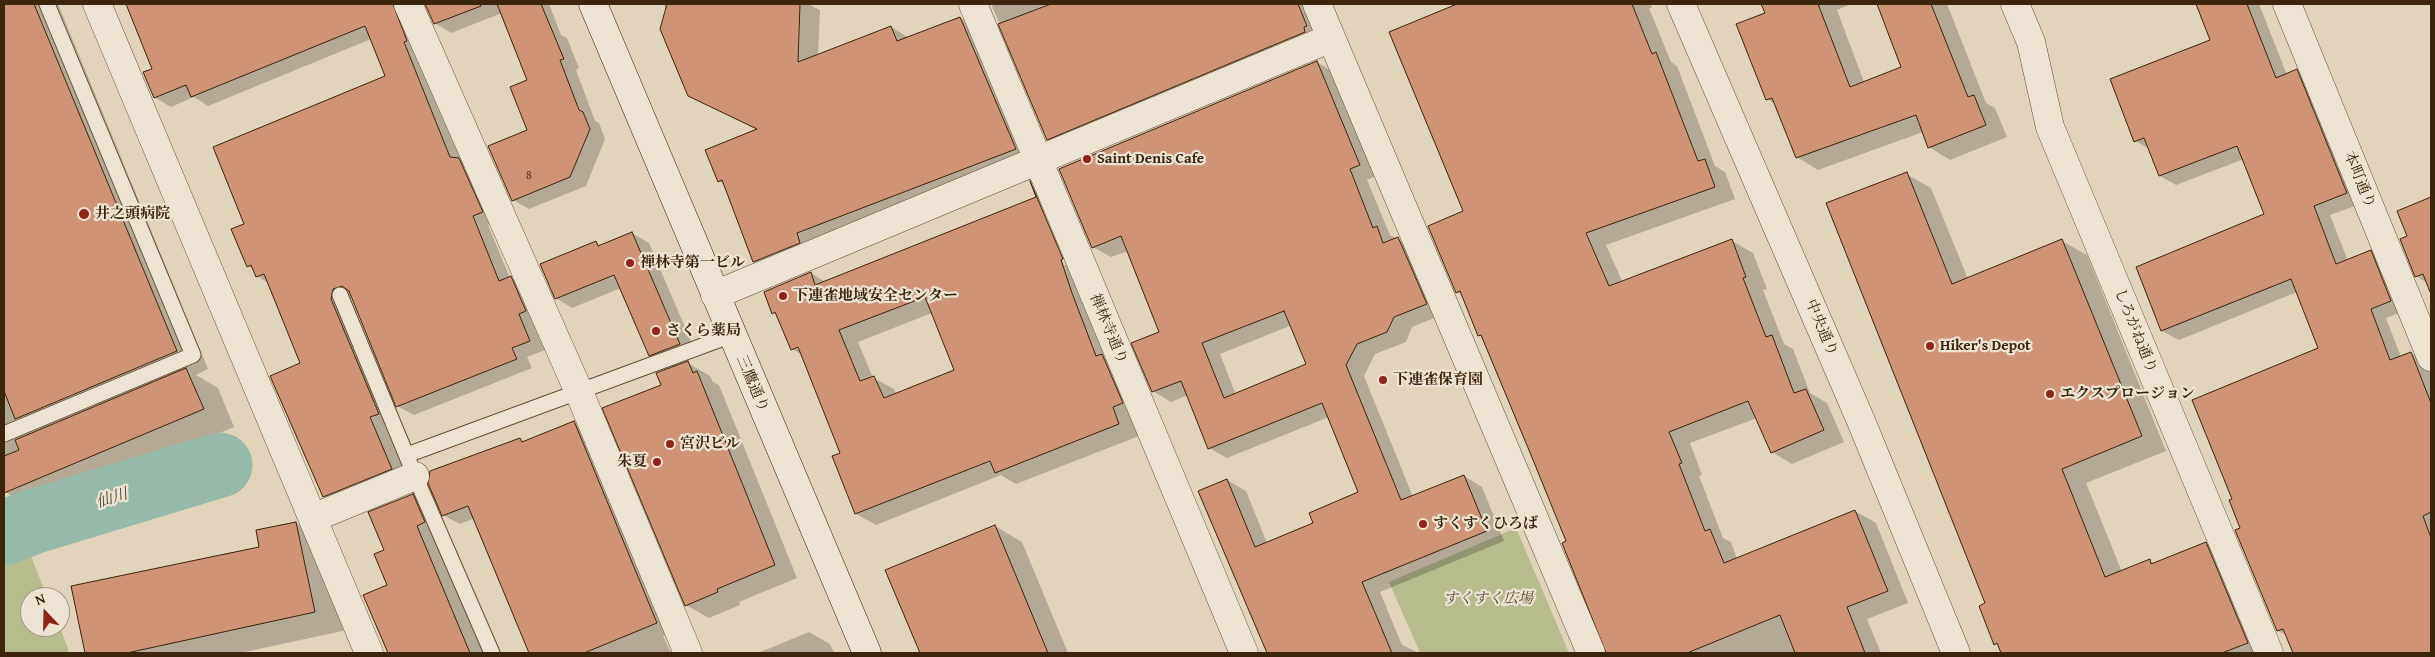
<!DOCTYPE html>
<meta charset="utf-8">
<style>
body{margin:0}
#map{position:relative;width:2435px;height:657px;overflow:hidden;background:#e2d4ba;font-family:"Gentium Book Plus",serif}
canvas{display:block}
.frame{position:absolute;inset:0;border:5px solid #3c250a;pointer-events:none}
.north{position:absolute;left:20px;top:587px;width:50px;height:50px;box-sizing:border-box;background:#ece3d2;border:1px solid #a69782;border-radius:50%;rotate:339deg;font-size:14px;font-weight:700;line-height:20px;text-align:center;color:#3c250a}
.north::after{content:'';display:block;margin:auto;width:18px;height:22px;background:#8f2418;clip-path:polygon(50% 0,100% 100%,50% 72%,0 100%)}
</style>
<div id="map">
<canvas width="2435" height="657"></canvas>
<div class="frame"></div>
<div class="north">N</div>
</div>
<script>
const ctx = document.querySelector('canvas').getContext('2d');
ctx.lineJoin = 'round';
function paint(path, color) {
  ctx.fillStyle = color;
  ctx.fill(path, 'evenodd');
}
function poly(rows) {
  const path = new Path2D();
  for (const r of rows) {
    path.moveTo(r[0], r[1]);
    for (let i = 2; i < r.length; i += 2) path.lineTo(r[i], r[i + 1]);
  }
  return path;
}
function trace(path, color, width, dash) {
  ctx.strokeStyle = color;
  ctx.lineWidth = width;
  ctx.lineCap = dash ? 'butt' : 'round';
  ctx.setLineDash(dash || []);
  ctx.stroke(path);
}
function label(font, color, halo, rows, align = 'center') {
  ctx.font = font + ' "Gentium Book Plus","Noto Serif JP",serif';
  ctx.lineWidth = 4.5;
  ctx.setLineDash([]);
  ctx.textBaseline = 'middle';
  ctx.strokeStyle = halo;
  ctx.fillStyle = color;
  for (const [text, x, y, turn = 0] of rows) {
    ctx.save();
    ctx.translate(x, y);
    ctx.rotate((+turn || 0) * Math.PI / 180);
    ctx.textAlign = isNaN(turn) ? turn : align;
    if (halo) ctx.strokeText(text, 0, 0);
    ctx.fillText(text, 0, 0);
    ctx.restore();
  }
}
const green = poly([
 [1516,528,1569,653,1420,653,1389,582],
 [24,538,47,597,30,597,30,627,60,627,69,651,63,653,4,653,4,546]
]);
const shadow = poly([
 [4,4,58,4,208,369,196,375,218,388,234,427,37,510,5,492,4,488],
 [127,4,412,4,498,221,488,225,510,278,527,287,534,323,545,350,527,357,532,368,414,415,397,406,352,296,347,303,394,423,385,426,407,478,340,506,324,496,302,364,269,283,257,276,254,270,248,266,246,225,387,76,371,39,208,106,194,97,171,107,154,97,153,70],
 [425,4,549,4,561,35,567,38,579,68,576,70,595,121,599,123,605,139,586,186,529,209,513,200,528,130,529,81,502,13,451,33,435,23],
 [664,4,808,4,820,10,818,55,891,27,909,38,961,18,981,29,1035,160,773,273,754,261,725,185,719,181,758,130,689,95],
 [993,4,1310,4,1322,35,1064,148,1048,139,992,6],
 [1460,4,1650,4,1652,8,1649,8,1671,62,1677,66,1715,166,1725,172,1735,199,1606,245,1623,283,1732,241,1753,253,1767,289,1763,290,1784,344,1793,349,1810,393,1827,403,1844,442,1792,464,1772,452,1757,418,1690,443,1702,475,1699,476,1723,538,1731,542,1737,559,1855,511,1876,523,1908,603,1867,619,1881,653,1607,653,1568,542,1464,296,1457,292,1465,212,1391,33],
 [1762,4,1851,4,1837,10,1864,82,1903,68,1878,4,1947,4,1986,103,1995,108,2007,137,1950,160,1929,147,1923,132,1818,170,1797,157,1777,105,1767,99,1766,14],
 [2198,4,2259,4,2287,75,2297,71,2313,80,2363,203,2330,215,2348,261,2371,252,2387,261,2407,310,2386,318,2401,357,2411,353,2428,363,2431,372,2431,653,2294,653,2287,635,2278,631,2242,529,2234,500,2319,349,2297,292,2179,340,2162,331,2137,268,2265,215,2244,159,2176,185,2160,176,2149,149,2136,141,2212,41],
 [1317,62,1335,73,1378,175,1367,180,1390,235,1417,249,1444,314,1412,327,1406,342,1375,354,1364,376,1413,497,1464,476,1482,487,1504,541,1380,592,1402,645,1419,653,1268,653,1200,492,1227,480,1246,491,1267,543,1315,524,1360,493,1329,417,1227,458,1209,448,1188,395,1171,402,1153,391,1161,333,1128,251,1111,257,1093,247],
 [1292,325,1308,365,1236,395,1220,354],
 [1906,174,1931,188,1968,279,2062,241,2087,255,2166,451,2086,483,2122,572,2149,560,2155,564,2206,543,2230,558,2270,653,2002,653,2000,646,1995,644],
 [1032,183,1050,194,1139,436,1016,484,1001,475,876,525,856,514,834,457,842,454,802,355,792,349,778,316,773,313,811,273,825,282,1037,198],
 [1042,213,1045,213,1066,265,1064,265],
 [932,313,956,371,897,395,894,389,873,378,858,342],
 [2431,198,2431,285,2416,276,2409,237,2398,211],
 [632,233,649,243,696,353,666,364,650,355,621,288,572,308,556,298,596,243,601,246],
 [688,363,710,376,713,382,719,385,797,578,739,602,740,605,709,618,686,605],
 [574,422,590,431,673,632,663,636,671,653,530,653,475,518,460,524,443,515,520,439,525,442],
 [412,495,437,510,488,653,388,653,365,596,389,586,386,551],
 [296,523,327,541,347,630,240,653,86,653,72,587,261,548],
 [995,526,1022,542,1068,653,921,653,887,570],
 [809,632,830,644,834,653,758,653]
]);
const river = poly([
 [4,533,32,522,220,465]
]);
const building = poly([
 [4,4,34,4,177,351,15,419,4,391,4,4],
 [126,4,393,4,407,41,404,42,450,157,459,158,483,212,473,216,499,281,511,276,526,311,519,314,530,341,512,348,517,359,396,407,349,291,342,286,333,289,331,299,379,414,370,417,392,469,323,497,270,376,300,363,264,274,256,277,251,265,247,267,231,229,244,224,213,147,385,76,365,26,191,97,186,85,154,98,143,72,152,69,126,4],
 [425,4,480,4,481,6,434,24,425,4],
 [497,4,541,4,564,59,560,60,579,110,583,112,590,129,570,177,512,201,488,146,527,130,510,87,527,80,497,4],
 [667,4,800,4,798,62,891,26,897,41,960,17,1016,149,797,233,800,243,753,262,722,180,718,182,705,150,757,129,688,96,660,29,667,4],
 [1051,4,1298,4,1307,26,1304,27,1305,32,1047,140,998,24,1051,4],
 [1457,4,1632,4,1652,54,1656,52,1698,161,1705,159,1715,187,1586,233,1609,286,1732,239,1746,277,1743,278,1766,337,1772,335,1794,393,1806,389,1824,430,1771,453,1748,401,1669,432,1682,463,1679,464,1705,531,1710,529,1724,563,1855,510,1888,591,1847,607,1865,653,1795,653,1780,615,1687,653,1606,653,1562,543,1566,541,1531,455,1481,335,1478,336,1460,291,1456,293,1428,226,1463,211,1389,32,1457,4],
 [1761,4,1818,4,1850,87,1901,67,1877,4,1931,4,1968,97,1974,95,1986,125,1928,148,1916,115,1796,158,1772,98,1766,100,1736,24,1765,13,1761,4],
 [2196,4,2247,4,2276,78,2297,69,2347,193,2314,206,2336,264,2371,250,2391,301,2371,309,2390,360,2411,352,2431,403,2431,512,2423,516,2431,538,2431,653,2293,653,2283,629,2277,631,2235,530,2240,528,2229,500,2232,499,2192,400,2318,348,2291,279,2161,331,2136,267,2264,214,2237,146,2159,176,2144,138,2134,142,2110,79,2210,40,2196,4],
 [1317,61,1360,165,1350,169,1373,228,1377,226,1383,243,1398,237,1427,304,1394,317,1387,332,1357,344,1346,365,1401,500,1464,475,1487,531,1362,582,1392,653,1267,653,1198,491,1227,479,1255,547,1313,523,1309,513,1358,492,1322,403,1208,449,1181,381,1152,392,1131,343,1159,332,1121,236,1092,248,1059,169,1317,61],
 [1284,311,1306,364,1224,398,1202,343,1284,311],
 [1907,172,1952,284,2062,239,2142,436,2062,469,2105,577,2150,559,2151,564,2206,542,2248,643,2222,653,2001,653,1997,643,1994,645,1979,606,1985,603,1826,203,1907,172],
 [1030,181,1063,259,1061,260,1072,293,1096,356,1102,354,1123,403,1113,407,1119,424,995,473,990,461,855,514,832,456,840,453,798,347,791,350,775,312,772,314,764,292,811,272,815,285,1036,197,1030,181],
 [925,297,954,370,884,398,874,376,860,381,839,330,925,297],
 [2431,197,2431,292,2430,292,2423,274,2415,277,2400,239,2407,236,2397,211,2431,197],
 [632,232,680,344,649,356,614,275,555,299,540,264,596,241,598,246,632,232],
 [688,361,693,373,697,371,775,565,717,589,718,592,685,606,602,408,661,385,656,373,688,361],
 [186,368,204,409,4,493,4,456,19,450,15,440,186,368],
 [574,421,657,623,584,653,529,653,468,506,442,516,428,483,430,471,520,438,522,442,574,421],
 [413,494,425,522,417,526,470,653,388,653,363,595,387,585,374,554,384,550,368,512,413,494],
 [296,522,315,612,127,653,85,653,71,586,259,547,256,530,296,522],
 [995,525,1048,653,920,653,885,570,995,525]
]);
const service = poly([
 [340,295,415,476,492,653],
 [4,434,193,355,47,4],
 [407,455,732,335]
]);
const minor = poly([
 [97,4,369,653],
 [408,4,579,392,688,653],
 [973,4,1244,653],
 [1317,4,1591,653],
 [2015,4,2031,42,2050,127,2269,653],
 [2287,4,2431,357],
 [715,295,1331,38],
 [313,518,415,476]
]);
const tertiary = poly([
 [1681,4,1861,421,1956,653]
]);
const secondary = poly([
 [593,4,867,653]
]);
const markers = [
 [1087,159,5,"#8f2418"],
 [84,214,6,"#8f2418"],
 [630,263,5,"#8f2418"],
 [783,296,5,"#8f2418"],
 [656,331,5,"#8f2418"],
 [1930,346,5,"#8f2418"],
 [1383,380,5,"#8f2418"],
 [2050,394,5,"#8f2418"],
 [670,444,5,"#8f2418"],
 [657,462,5,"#8f2418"],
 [1423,524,5,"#8f2418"]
];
const numberNames = [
 ["8",529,176]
];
const poiNames = [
 ["Saint Denis Cafe",1097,159],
 ["井之頭病院",95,214],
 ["禅林寺第一ビル",640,263],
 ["下連雀地域安全センター",793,296],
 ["さくら薬局",666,331],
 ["Hiker's Depot",1940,346],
 ["下連雀保育園",1393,380],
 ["エクスプロージョン",2060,394],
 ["宮沢ビル",680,444],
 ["朱夏",647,462,"right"],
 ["すくすくひろば",1433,524]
];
const streetNames = [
 ["本町通り",2359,180,68],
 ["中央通り",1821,328,67],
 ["禅林寺通り",1108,329,67],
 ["しろがね通り",2135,331,68],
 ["三鷹通り",752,384,67]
];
const parkNames = [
 ["すくすく広場",1488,599]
];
const waterNames = [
 ["仙川",112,499,-17]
];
paint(green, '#b7bc8d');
paint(shadow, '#0003');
trace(river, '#96b9aa', 65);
paint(building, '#cf9376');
trace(building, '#3c250a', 1);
trace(service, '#665136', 17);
trace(minor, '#665136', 29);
trace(tertiary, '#665136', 29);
trace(secondary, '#3c250a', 29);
trace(service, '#ece3d2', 15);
trace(minor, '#ece3d2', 28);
trace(tertiary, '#ece3d2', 28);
trace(secondary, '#ece3d2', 28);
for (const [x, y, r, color] of markers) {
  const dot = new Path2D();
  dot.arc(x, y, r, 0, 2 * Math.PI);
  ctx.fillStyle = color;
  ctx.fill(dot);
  trace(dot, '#ece3d2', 2);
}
label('12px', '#614025', null, numberNames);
label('bold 15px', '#3c250a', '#ece3d2', poiNames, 'left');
label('15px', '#3c250a', '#ece3d2', streetNames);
label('italic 15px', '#5b4b2b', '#ece3d2', parkNames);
label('italic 16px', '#524a32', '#ece3d2', waterNames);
</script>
